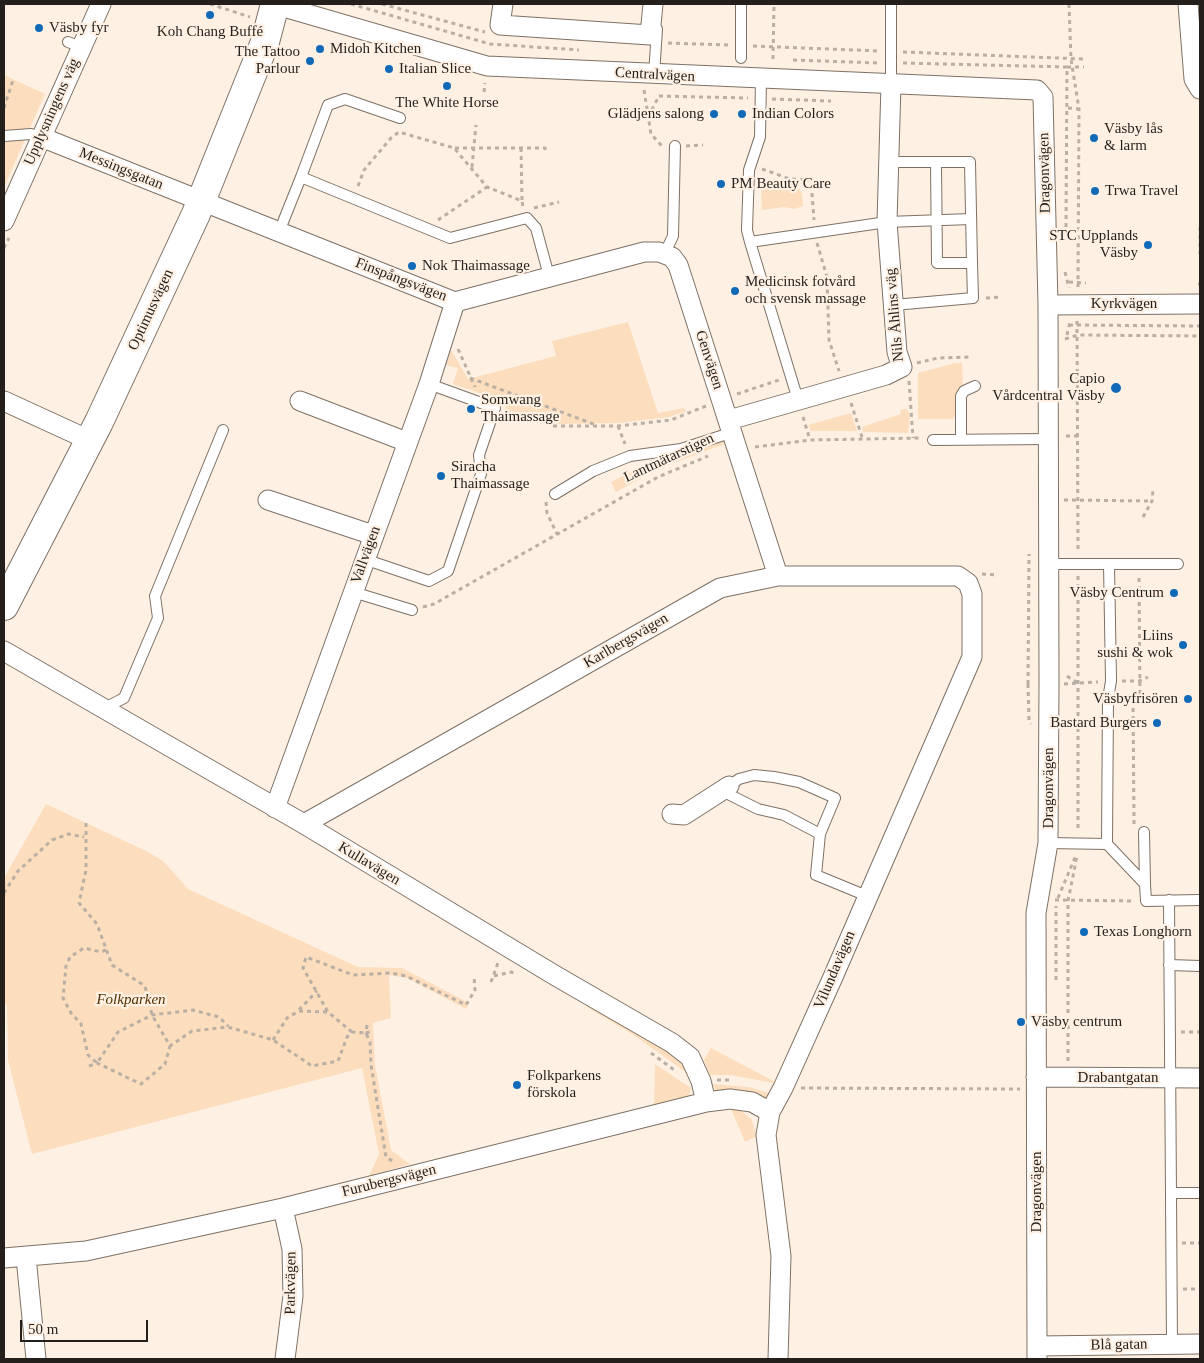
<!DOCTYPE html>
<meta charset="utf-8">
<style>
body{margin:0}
#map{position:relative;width:1204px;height:1363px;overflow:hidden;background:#fef1e3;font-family:Georgia,serif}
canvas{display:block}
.frame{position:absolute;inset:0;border:5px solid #241f1a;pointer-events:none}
.scale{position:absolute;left:20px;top:1320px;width:128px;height:22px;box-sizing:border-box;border:2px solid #241f1a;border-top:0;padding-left:6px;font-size:15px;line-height:18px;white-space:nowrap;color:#241f1a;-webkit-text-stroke:4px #fef1e3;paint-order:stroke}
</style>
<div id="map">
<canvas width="1204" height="1363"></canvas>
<div class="frame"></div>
<div class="scale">50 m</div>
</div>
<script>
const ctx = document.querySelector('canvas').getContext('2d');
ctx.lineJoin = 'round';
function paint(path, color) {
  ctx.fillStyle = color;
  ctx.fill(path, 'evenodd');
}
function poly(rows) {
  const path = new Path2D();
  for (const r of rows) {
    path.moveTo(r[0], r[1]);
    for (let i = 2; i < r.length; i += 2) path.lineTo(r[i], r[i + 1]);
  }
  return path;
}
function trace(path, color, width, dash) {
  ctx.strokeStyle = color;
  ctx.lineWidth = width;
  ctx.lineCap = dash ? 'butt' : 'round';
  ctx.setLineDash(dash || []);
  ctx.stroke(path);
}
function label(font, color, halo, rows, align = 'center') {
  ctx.font = font + ' Georgia,serif';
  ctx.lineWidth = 4.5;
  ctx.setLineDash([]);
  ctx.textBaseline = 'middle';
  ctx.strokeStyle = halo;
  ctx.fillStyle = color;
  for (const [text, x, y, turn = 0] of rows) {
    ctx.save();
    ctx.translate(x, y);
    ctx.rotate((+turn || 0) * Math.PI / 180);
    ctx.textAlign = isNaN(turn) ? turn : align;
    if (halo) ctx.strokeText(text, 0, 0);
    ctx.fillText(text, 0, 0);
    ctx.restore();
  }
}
const green = poly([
 [4,75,45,94,4,187],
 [761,184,771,184,777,188,799,189,802,193,803,206,794,209,784,207,762,210],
 [628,322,658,413,684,408,687,411,669,417,619,423,559,424,505,409,506,402,453,384,458,368,446,365,451,350,468,379,556,356,552,341],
 [955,363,962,363,963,388,955,396,955,416,953,419,918,419,918,373],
 [907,409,910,415,908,433,863,432,862,427,901,414,900,410],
 [851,413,857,431,811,431,808,425],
 [725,440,727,443,658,469,616,492,611,482,649,463],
 [46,804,146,851,163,861,188,889,358,967,402,968,469,1003,466,1009,407,978,389,975,391,1018,373,1023,375,1065,391,1150,410,1164,369,1176,379,1154,362,1068,32,1154,8,1060,7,1005,4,1004,4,878],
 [590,1002,678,1055,691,1076,635,1036,587,1007],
 [711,1048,779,1084,730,1075,710,1075,704,1060],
 [655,1064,691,1088,689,1096,654,1105],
 [713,1084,749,1087,769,1093,766,1099,733,1091,716,1091],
 [731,1109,741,1111,751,1119,757,1136,745,1142]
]);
const path = poly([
 [210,4,250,17],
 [351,4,490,44,579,50],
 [382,4,485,32],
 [1069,4,1071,59,1079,109,1078,287],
 [668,43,729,45],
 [753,46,879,51],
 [903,52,1084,59],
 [773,59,774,4],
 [793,60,879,63],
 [903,63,1067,67,1066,231],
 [1067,67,1084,67],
 [644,90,651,134,662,146],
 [484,92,485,83],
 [659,96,748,98],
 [772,99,831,101],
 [4,108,13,80],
 [1068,108,1079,109],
 [648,117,659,96],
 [686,146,703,145],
 [455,148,545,148,546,153],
 [521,148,522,201],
 [472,167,476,125],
 [762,169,790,179,811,180,814,220],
 [358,186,364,170,391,138,399,132,454,148,487,187,522,201,523,207],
 [534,208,559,202],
 [438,220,487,187],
 [1200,227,1200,254],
 [817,243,827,277,829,340,839,371],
 [4,248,9,238],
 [1065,272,1069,288],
 [1069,282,1086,283],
 [1198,284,1200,284],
 [986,298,1002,297],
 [1077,321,1078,552],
 [1069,325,1200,326],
 [1067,335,1070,322],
 [1065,339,1078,335,1200,336],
 [458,349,475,387],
 [917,363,938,358,972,357],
 [470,378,596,425],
 [909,381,913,438],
 [737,394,779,380],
 [851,403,862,437],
 [507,412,555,426,618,426,671,420,706,406],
 [803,417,810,440],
 [618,426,625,444],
 [1066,436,1078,436],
 [755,447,810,440,921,438],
 [1064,500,1152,501],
 [546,502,547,513,557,534],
 [1143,517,1152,501,1153,490],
 [982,574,998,575],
 [1078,576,1078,832],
 [423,607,434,604,658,477,708,456],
 [1067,676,1078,683],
 [1122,681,1139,681,1148,677],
 [1028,684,1029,554],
 [1028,684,1029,721,1031,724],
 [1064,684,1098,682],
 [1064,722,1079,722],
 [86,823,86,870,79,903,97,924,112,965,145,986,152,1015,170,1046,192,1031,228,1027,273,1040,312,1066,338,1061,347,1037,352,1032,366,1033,370,1042,371,1065,386,1157,394,1162],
 [1134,824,1133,699,1140,698,1139,577],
 [4,893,18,871,52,840,69,834,84,837],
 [1058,898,1076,855],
 [1055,900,1134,901],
 [106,950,101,952,84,948,70,957,66,966,63,998,71,1013,81,1024,88,1055,97,1063,118,1032,152,1015,193,1010,219,1017,228,1026],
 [494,976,511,972,517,974],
 [1056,980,1056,906],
 [491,982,499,960],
 [299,1010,317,991],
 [367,1025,366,1033,373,1031],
 [352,1032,328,1012,303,968,306,957,353,975,391,973,406,976,466,1005,475,990,474,976],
 [1181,1032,1200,1032],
 [273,1040,287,1018,299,1011,328,1012],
 [651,1053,677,1072],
 [1068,1061,1068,901,1077,856],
 [89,1066,97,1063,141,1084,165,1064,170,1046],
 [717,1080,730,1080],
 [801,1088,1020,1089],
 [1182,1243,1200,1243],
 [1183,1289,1200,1289]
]);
const lane = poly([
 [68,42,81,47],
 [741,58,741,4],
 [654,75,657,29],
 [891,84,891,4],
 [400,118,345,99,328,105,301,177,450,238,527,218,536,228,549,276],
 [4,136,31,134,41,137],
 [889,162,970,162,972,263,937,263,936,162],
 [279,232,301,177],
 [750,242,747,230,749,170,760,137,761,79],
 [665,253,673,236,675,146],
 [894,305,973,298,972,263],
 [798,400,750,242,887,222,971,219],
 [961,439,961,396,964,391,975,386],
 [933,440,1049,439],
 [555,494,593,471,630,456,681,449,733,432],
 [364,559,429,581,448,571,481,474,479,455,495,408,429,384],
 [1049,564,1178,564],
 [353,592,412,610],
 [103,709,124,698,158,618,155,596,223,430],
 [1144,832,1145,884],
 [820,834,835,798,799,782,774,777,754,775,739,779,729,786,730,795,758,809,784,815,820,834,816,875,867,896],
 [1048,843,1107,844,1108,699,1111,681,1109,564],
 [1107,844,1145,884,1146,901,1200,900],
 [1169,900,1172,1344],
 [1169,965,1200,966],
 [1171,1193,1200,1193]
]);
const street = poly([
 [273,4,487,66,1037,90,1043,97,1048,305,1049,684,1048,843,1036,913,1037,1359],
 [503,4,500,25,650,35,653,4],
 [1188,4,1194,79,1200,89],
 [41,137,455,302,644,252,659,252,672,257,678,265,778,576],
 [4,221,101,4],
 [1048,305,1200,304],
 [4,401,89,440],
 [300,401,407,442],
 [729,420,886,375,902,367,897,352,887,222,891,84],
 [268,500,373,535],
 [4,651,304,824,556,976,672,1043,690,1057,701,1081,706,1102],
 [275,808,429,384,455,302],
 [672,814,684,815,729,786],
 [304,824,720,588,778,576,958,576,968,583,972,594,972,657,833,977,783,1088,770,1112,766,1135,781,1256,778,1359],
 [1036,1077,1200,1078],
 [283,1208,292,1249,293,1296,285,1359],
 [26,1257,36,1359],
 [4,1258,86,1251,283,1208,706,1102,730,1099,752,1102,770,1112],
 [1037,1346,1200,1344]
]);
const secondary = poly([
 [4,606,99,422,196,214,265,42,275,4]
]);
const markers = [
 [210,15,5,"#116ab8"],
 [39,28,5,"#116ab8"],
 [320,49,5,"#116ab8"],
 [310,61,5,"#116ab8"],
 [389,69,5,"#116ab8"],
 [447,86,5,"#116ab8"],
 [714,114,5,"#116ab8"],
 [742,114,5,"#116ab8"],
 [1094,138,5,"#116ab8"],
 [721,184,5,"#116ab8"],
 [1095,191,5,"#116ab8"],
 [1148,245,5,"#116ab8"],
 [412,266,5,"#116ab8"],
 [735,291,5,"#116ab8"],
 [1116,388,6,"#116ab8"],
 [471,409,5,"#116ab8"],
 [441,476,5,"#116ab8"],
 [1174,593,5,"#116ab8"],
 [1183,645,5,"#116ab8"],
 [1188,699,5,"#116ab8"],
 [1157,723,5,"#116ab8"],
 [1084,932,5,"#116ab8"],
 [1021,1022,5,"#116ab8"],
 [517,1085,5,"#116ab8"]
];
const poiNames = [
 ["Väsby fyr",49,28],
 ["Koh Chang Buffé",210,32,"center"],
 ["Midoh Kitchen",330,49],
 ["The Tattoo",300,52,"right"],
 ["Parlour",300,69,"right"],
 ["Italian Slice",399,69],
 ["The White Horse",447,103,"center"],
 ["Glädjens salong",704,114,"right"],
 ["Indian Colors",752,114],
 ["Väsby lås",1104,129],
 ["& larm",1104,146],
 ["PM Beauty Care",731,184],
 ["Trwa Travel",1105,191],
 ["STC Upplands",1138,236,"right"],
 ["Väsby",1138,253,"right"],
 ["Nok Thaimassage",422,266],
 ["Medicinsk fotvård",745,282],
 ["och svensk massage",745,299],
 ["Capio",1105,379,"right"],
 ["Vårdcentral Väsby",1105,396,"right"],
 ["Somwang",481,400],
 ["Thaimassage",481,417],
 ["Siracha",451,467],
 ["Thaimassage",451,484],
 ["Väsby Centrum",1164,593,"right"],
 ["Liins",1173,636,"right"],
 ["sushi & wok",1173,653,"right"],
 ["Väsbyfrisören",1178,699,"right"],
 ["Bastard Burgers",1147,723,"right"],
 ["Texas Longhorn",1094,932],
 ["Väsby centrum",1031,1022],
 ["Folkparkens",527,1076],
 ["förskola",527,1093]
];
const streetNames = [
 ["Centralvägen",655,75,3],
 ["Upplysningens väg",52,112,-66],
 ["Messingsgatan",121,169,22],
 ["Dragonvägen",1045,173,-91],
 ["Finspångsvägen",401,280,21],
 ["Kyrkvägen",1124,304],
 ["Optimusvägen",151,310,-65],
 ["Nils Åhlins väg",895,315,-95],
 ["Genvägen",709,360,72],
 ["Lantmätarstigen",669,458,-25],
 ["Vallvägen",366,555,-70],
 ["Karlbergsvägen",626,641,-30],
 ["Dragonvägen",1049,788,-90],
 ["Kullavägen",369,864,31],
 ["Vilundavägen",835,970,-67],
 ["Drabantgatan",1118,1078],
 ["Furubergsvägen",389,1181,-14],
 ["Dragonvägen",1037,1192,-90],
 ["Parkvägen",291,1283,-89],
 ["Blå gatan",1119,1345,-1]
];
const parkNames = [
 ["Folkparken",131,1000]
];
paint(green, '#fcddbe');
trace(lane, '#7d7165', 12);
trace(street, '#7d7165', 21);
trace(secondary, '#7d7165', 30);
trace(path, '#b9afa4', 3, [4, 4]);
trace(lane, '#fff', 10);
trace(street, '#fff', 19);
trace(secondary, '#fff', 28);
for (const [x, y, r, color] of markers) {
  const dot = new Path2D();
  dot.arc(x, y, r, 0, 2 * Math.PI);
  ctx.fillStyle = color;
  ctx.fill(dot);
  trace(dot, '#fef1e3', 2);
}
label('15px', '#241f1a', '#fef1e3', poiNames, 'left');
label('15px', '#241f1a', '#fef1e3', streetNames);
label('italic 15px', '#543000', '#fef1e3', parkNames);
</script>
